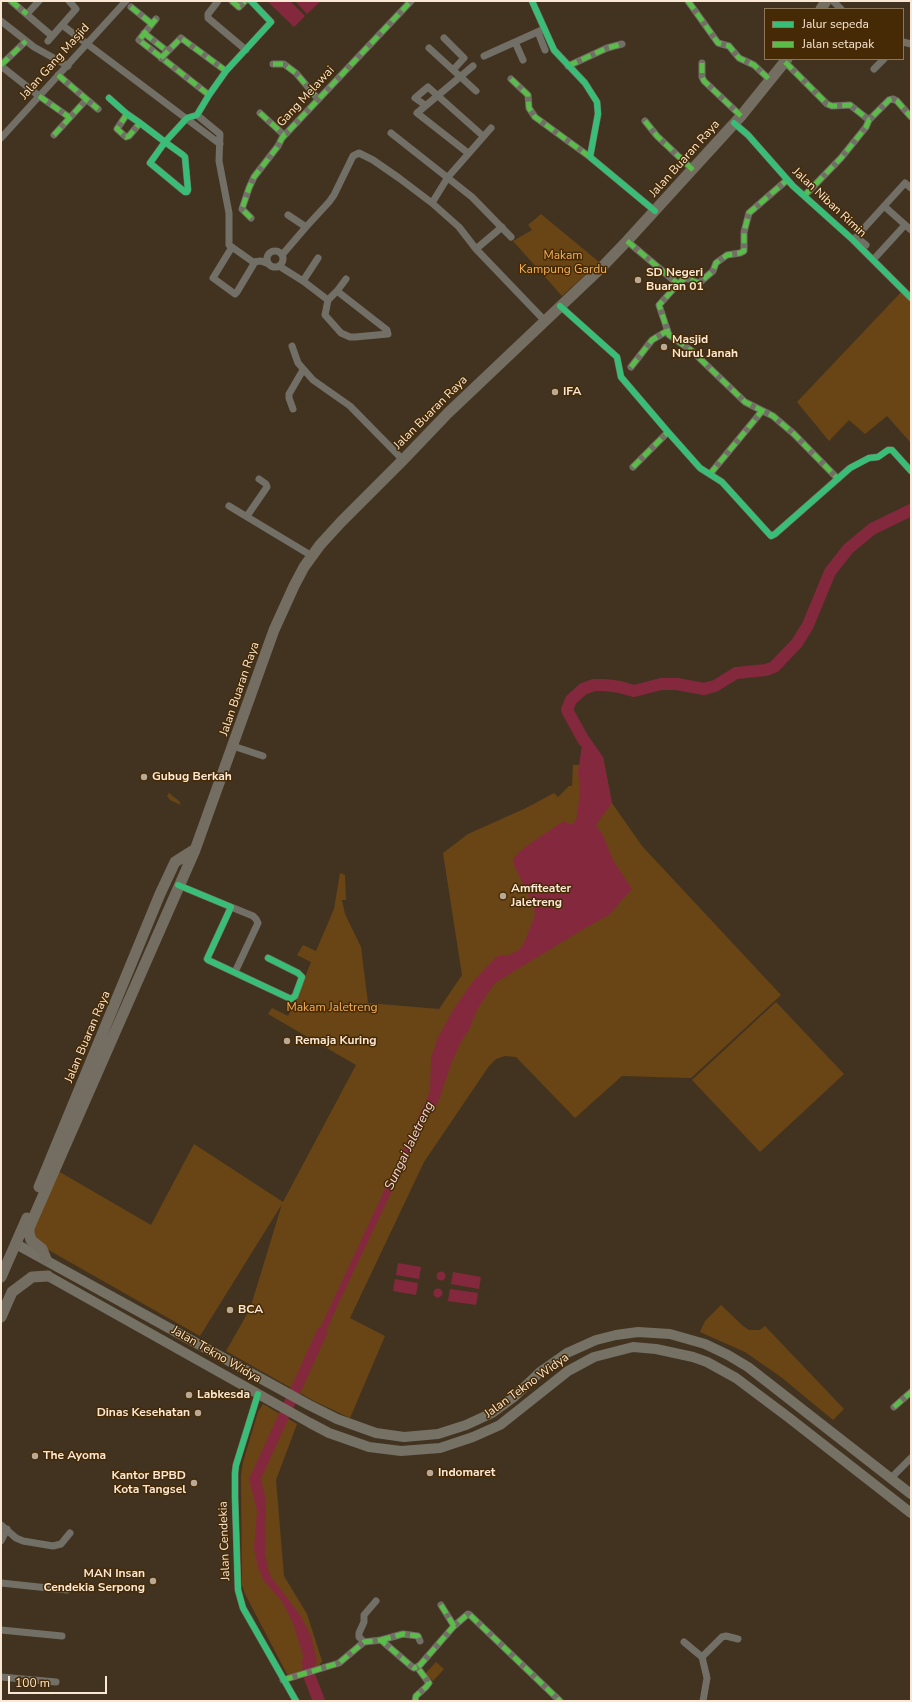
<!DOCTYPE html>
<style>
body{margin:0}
#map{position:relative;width:912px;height:1702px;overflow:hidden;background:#423320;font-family:"Nunito Sans",sans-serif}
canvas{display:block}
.frame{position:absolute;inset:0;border:2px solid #fae8d5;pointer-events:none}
.legend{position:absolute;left:764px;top:8px;width:140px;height:52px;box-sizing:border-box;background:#462a05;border:1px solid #8e7658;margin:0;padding:5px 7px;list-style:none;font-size:12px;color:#fae8d5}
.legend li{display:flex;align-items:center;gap:8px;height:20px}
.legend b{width:20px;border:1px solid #8e7658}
.scale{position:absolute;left:8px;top:1676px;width:99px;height:18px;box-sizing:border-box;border:2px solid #fae8d5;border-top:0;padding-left:5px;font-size:12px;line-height:14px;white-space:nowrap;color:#fae8d5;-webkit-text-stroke:3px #462a05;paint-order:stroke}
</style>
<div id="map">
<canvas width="912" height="1702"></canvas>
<div class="frame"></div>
<ul class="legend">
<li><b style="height:5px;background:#3abd76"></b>Jalur sepeda</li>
<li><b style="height:5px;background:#5cbc4b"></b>Jalan setapak</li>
</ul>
<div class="scale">100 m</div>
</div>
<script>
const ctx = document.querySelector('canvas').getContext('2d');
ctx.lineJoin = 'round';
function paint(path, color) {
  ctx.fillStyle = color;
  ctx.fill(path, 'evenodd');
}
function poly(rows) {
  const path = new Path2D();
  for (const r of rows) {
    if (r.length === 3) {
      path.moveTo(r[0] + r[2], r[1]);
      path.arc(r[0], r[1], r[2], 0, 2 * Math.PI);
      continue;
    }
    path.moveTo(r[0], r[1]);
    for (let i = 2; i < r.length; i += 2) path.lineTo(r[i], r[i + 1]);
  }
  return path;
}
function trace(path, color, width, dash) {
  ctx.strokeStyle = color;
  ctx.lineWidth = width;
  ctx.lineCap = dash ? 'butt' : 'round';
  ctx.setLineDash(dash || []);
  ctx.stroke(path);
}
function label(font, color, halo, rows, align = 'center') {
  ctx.font = font + ' "Nunito Sans",sans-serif';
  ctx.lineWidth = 3;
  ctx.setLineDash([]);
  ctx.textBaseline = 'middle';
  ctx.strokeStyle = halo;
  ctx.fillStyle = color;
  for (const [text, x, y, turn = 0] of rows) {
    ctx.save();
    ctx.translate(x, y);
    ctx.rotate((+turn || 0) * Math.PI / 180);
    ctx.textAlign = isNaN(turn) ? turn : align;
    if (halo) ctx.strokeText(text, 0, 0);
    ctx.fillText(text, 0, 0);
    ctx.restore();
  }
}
const green = poly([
 [541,214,599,262,562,296,513,241,532,230,528,225],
 [905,288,911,294,911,443,887,416,865,434,849,420,829,441,797,402],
 [603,757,612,803,642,846,781,995,691,1078,622,1076,575,1118,516,1057,505,1056,496,1059,489,1066,424,1162,350,1318,385,1336,350,1418,314,1401,226,1351,250,1309,282,1204,200,1336,38,1244,33,1232,58,1171,151,1225,194,1144,283,1202,356,1065,268,1014,272,1008,288,1016,293,1007,311,962,297,955,303,945,316,951,334,909,340,873,345,875,346,900,342,900,345,914,361,947,368,1003,439,1009,462,975,443,853,468,834,526,808,554,793,558,797,569,786,572,786,573,765,579,765],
 [169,793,179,801,181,805,170,800,167,796],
 [776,1002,844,1074,760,1152,692,1080],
 [721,1305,743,1326,749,1330,760,1330,765,1326,844,1409,833,1420,781,1377,745,1352,700,1332,705,1321],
 [263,1404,297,1424,276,1480,284,1576,307,1614,322,1661,318,1668,288,1676,245,1594,242,1585,241,1475,243,1462,258,1412],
 [436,1662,444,1669,433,1681,425,1674]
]);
const water = poly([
 [267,1,290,1,305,16,294,27],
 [295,1,321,1,307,14],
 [572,726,582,727,603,757,612,803,596,825,603,835,613,860,632,889,609,915,587,927,495,983,478,1008,469,1030,462,1040,451,1064,439,1100,433,1112,429,1113,343,1294,326,1331,328,1332,261,1479,266,1500,265,1554,268,1569,271,1577,300,1615,311,1636,317,1661,311,1674,305,1675,305,1662,294,1626,288,1613,281,1600,264,1581,258,1568,254,1548,257,1511,249,1479,318,1328,320,1328,427,1099,430,1090,431,1058,438,1037,453,1010,474,980,496,957,499,956,509,955,519,950,523,945,535,915,533,905,514,865,513,859,519,852,532,842,564,821,572,825,577,817,580,790,578,772,582,745],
 [398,1263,421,1267,419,1279,396,1275],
 [441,1276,4.5],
 [453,1272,481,1277,479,1289,451,1284],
 [395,1279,418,1283,416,1295,393,1291],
 [438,1293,4.5],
 [450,1289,478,1293,476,1305,448,1301]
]);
const river = poly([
 [584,741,567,710,571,700,583,689,594,685,605,685,620,687,634,691,661,684,677,684,704,689,715,686,736,673,766,670,774,667,797,643,808,625,830,572,848,549,872,529,911,510],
 [308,1661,309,1675,319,1701]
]);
const minor = poly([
 [11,1,52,36],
 [218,1,208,14,208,18,246,50],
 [232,1,239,7,245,1],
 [532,1,554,50,585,83,597,102,598,114,590,157,655,211],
 [688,1,718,43,729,46,739,58,754,65,770,80],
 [833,1,841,9],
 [131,7,152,24],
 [27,14,39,1],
 [156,19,139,40,209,95],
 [1,21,34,47,68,66],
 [62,25,220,144],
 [538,32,545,50],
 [144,33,167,51],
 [444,38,464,58,453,70],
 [48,41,76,9,69,1],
 [515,42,523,60],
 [903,42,911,44],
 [429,48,476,91],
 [484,56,544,29],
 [161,58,181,38,226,71],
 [785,62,827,104,832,106,850,105,869,120],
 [702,63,702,77,704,81,741,116],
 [273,64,284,64,296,73,318,99],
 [1,65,26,41],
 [1,66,39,96,69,117],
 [568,66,607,48,622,44],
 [874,69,884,59],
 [58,75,98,109],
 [511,79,528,95,529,108,535,117,590,157],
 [109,98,127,114,140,123,165,142,183,155,185,157,188,190,187,192,185,192,150,163,165,142,187,118,197,115,209,95,226,71,271,22,251,1],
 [425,105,415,98,428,87,483,136],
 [260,113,284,135],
 [127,114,117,129,126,137,129,136,140,123],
 [197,115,220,134,219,161,229,213,229,245,253,262,261,261,269,264],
 [645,121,657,136,693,170],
 [734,123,748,135,793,186,852,239,911,298],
 [391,133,472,197,511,237],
 [54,135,86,100],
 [1,138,126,1],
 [468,153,417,113,473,66],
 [805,195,841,158,866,127,869,120,889,100,893,99,897,101,911,117],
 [432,203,448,177,491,128],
 [884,206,911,230],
 [288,215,306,227],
 [251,218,242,209,249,188,254,177,278,146,282,138,411,1],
 [627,241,678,284,659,305,669,335,692,351,745,402,773,416,794,434,838,479],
 [866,245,856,237,905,183,911,188],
 [232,247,213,278,235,294,237,292,255,262],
 [476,249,502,227],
 [275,259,8],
 [282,255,306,227,329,202,334,195,353,156,359,153,373,160,399,178,432,203,459,227,476,249,545,321],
 [873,260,905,225],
 [279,266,303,281,328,300],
 [303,281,318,258],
 [678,284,685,278,699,283,713,271,716,263,727,255,740,253,744,251,744,232,749,213,787,180],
 [337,291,387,330,388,334,355,337,350,337,341,333,325,315,328,300,337,291],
 [337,291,346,279],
 [560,306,617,357,621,377,668,432,700,468,722,482,771,536,775,534,850,468,869,458,878,457,888,450,892,450,911,471],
 [292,346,298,363,313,380,350,406,403,460],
 [631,367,652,340,667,331],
 [293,409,289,398,289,394,303,370],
 [633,467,668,432],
 [710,474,762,411],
 [229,506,312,556],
 [247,516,267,487,266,484,259,479],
 [233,746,263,756],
 [178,885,231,907,207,959,208,960,291,999,295,996,302,977,298,973,268,958],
 [231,907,253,916,256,919,258,923,235,972],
 [258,1394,236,1465,235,1473,235,1497,238,1590,243,1608,296,1701],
 [894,1407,911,1392],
 [890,1479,911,1458],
 [1,1525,16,1538,23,1541,53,1546,61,1544,70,1533],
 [1,1541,7,1529],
 [1,1583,67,1590],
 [441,1605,454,1626],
 [1,1630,62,1636],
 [381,1640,403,1634,418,1636,420,1641],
 [364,1642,359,1637,359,1633,364,1622,364,1615,376,1601],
 [684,1642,702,1657,707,1678,703,1701],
 [702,1657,722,1637,726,1636,738,1639],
 [1,1677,56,1682],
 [283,1680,339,1663,364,1642,381,1640,411,1666,414,1668,417,1667],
 [415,1701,416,1696,426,1687,429,1683,417,1667,420,1665,454,1626,468,1614,470,1615,560,1701]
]);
const secondary = poly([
 [16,1244,309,1405,337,1419,376,1433,404,1437,438,1434,466,1425,492,1413,514,1397,540,1372,567,1353,596,1340,616,1335,638,1332,670,1334,705,1344,728,1355,748,1367,911,1494],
 [48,1276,310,1423,329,1433,369,1447,401,1451,440,1448,473,1437,500,1425,568,1371,594,1357,633,1347,656,1349,693,1357,707,1362,736,1378,788,1417,911,1513]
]);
const primary = poly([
 [821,9,826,1],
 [39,1187,160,894,175,862,194,850],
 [46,1259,42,1249,31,1240,29,1233,29,1228,195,850,274,630,294,586,304,567,320,545,341,522,403,460,448,413,603,266,627,241,741,116,787,59],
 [1,1277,27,1218],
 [1,1317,12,1292,32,1277,48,1276]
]);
const quiet = poly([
 [11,1,27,14],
 [232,1,239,7,245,1],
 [688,1,718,43,729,46,739,58,754,65,770,80],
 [131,7,152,24],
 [156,19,139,40,209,95],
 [144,33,167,51],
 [161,58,181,38,226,71],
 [785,62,827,104,832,106,850,105,869,120],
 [702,63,702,77,704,81,741,116],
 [273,64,284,64,296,73,318,99],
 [1,65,26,41],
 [568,66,607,48,622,44],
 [58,75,98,109],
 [511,79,528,95,529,108,535,117,590,157],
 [39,96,69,117],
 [260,113,284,135],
 [127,114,117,129,126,137,129,136,140,123],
 [645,121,657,136,693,170],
 [54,135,86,100],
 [805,195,841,158,866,127,869,120,889,100,893,99,897,101,911,117],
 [251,218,242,209,249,188,254,177,278,146,282,138,411,1],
 [627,241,678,284,659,305,669,335,692,351,745,402,773,416,794,434,838,479],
 [678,284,685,278,699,283,713,271,716,263,727,255,740,253,744,251,744,232,749,213,787,180],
 [631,367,652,340,667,331],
 [633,467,668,432],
 [710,474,762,411],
 [894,1407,911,1392],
 [441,1605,454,1626],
 [381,1640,403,1634,418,1636,420,1641],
 [283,1680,339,1663,364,1642,381,1640,411,1666,414,1668,417,1667],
 [415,1701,416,1696,426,1687,429,1683,417,1667,420,1665,454,1626,468,1614,470,1615,560,1701]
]);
const cycleway = poly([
 [532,1,554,50,585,83,597,102,598,114,590,157,655,211],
 [109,98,127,114,140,123,165,142,183,155,185,157,188,190,187,192,185,192,150,163,165,142,187,118,197,115,209,95,226,71,271,22,251,1],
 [734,123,748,135,793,186,852,239,911,298],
 [560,306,617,357,621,377,668,432,700,468,722,482,771,536,775,534,850,468,869,458,878,457,888,450,892,450,911,471],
 [178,885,231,907,207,959,208,960,291,999,295,996,302,977,298,973,268,958],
 [258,1394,236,1465,235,1473,235,1497,238,1590,243,1608,296,1701]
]);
const markers = [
 [638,280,4,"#baa996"],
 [664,347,4,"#baa996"],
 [555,392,4,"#baa996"],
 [144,777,4,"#baa996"],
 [503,896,4,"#baa996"],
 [287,1041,4,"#baa996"],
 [230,1310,4,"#baa996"],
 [189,1395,4,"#baa996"],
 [198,1413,4,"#baa996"],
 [35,1456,4,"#baa996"],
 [430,1473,4,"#baa996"],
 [194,1483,4,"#baa996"],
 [153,1581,4,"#baa996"]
];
const streetNames = [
 ["Jalan Gang Masjid",55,62,-48],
 ["Gang Melawai",306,97,-47],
 ["Jalan Buaran Raya",685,159,-48],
 ["Jalan Niban Rimin",829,203,43],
 ["Jalan Buaran Raya",431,413,-45],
 ["Jalan Buaran Raya",240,689,-71],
 ["Jalan Buaran Raya",88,1037,-67],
 ["Jalan Tekno Widya",216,1355,30],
 ["Jalan Tekno Widya",527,1386,-36],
 ["Jalan Cendekia",225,1541,-92]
];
const parkNames = [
 ["Makam",563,256],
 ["Kampung Gardu",563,270],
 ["Makam Jaletreng",332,1008]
];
const poiNames = [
 ["SD Negeri",646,273],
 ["Buaran 01",646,287],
 ["Masjid",672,340],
 ["Nurul Janah",672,354],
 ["IFA",563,392],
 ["Gubug Berkah",152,777],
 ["Amfiteater",511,889],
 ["Jaletreng",511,903],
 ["Remaja Kuring",295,1041],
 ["BCA",238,1310],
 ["Labkesda",197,1395],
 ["Dinas Kesehatan",190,1413,"right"],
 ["The Ayoma",43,1456],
 ["Indomaret",438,1473],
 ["Kantor BPBD",186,1476,"right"],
 ["Kota Tangsel",186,1490,"right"],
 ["MAN Insan",145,1574,"right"],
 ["Cendekia Serpong",145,1588,"right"]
];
const waterNames = [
 ["Sungai Jaletreng",410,1146,-64]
];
paint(green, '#694516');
paint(water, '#84283e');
trace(river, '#84283e', 12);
trace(minor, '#726f66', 7);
trace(secondary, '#757165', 10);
trace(primary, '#736e61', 11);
trace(quiet, '#5cbc4b', 5, [10, 5]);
trace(cycleway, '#3abd76', 6);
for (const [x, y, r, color] of markers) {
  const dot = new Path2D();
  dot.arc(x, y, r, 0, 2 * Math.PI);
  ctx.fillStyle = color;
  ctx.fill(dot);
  trace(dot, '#462a05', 1.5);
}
label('12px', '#fae8d5', '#462a05', streetNames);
label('12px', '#f5af59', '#462a05', parkNames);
label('bold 12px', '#fae8d5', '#462a05', poiNames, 'left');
label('italic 13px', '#f5d7db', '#462a05', waterNames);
</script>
